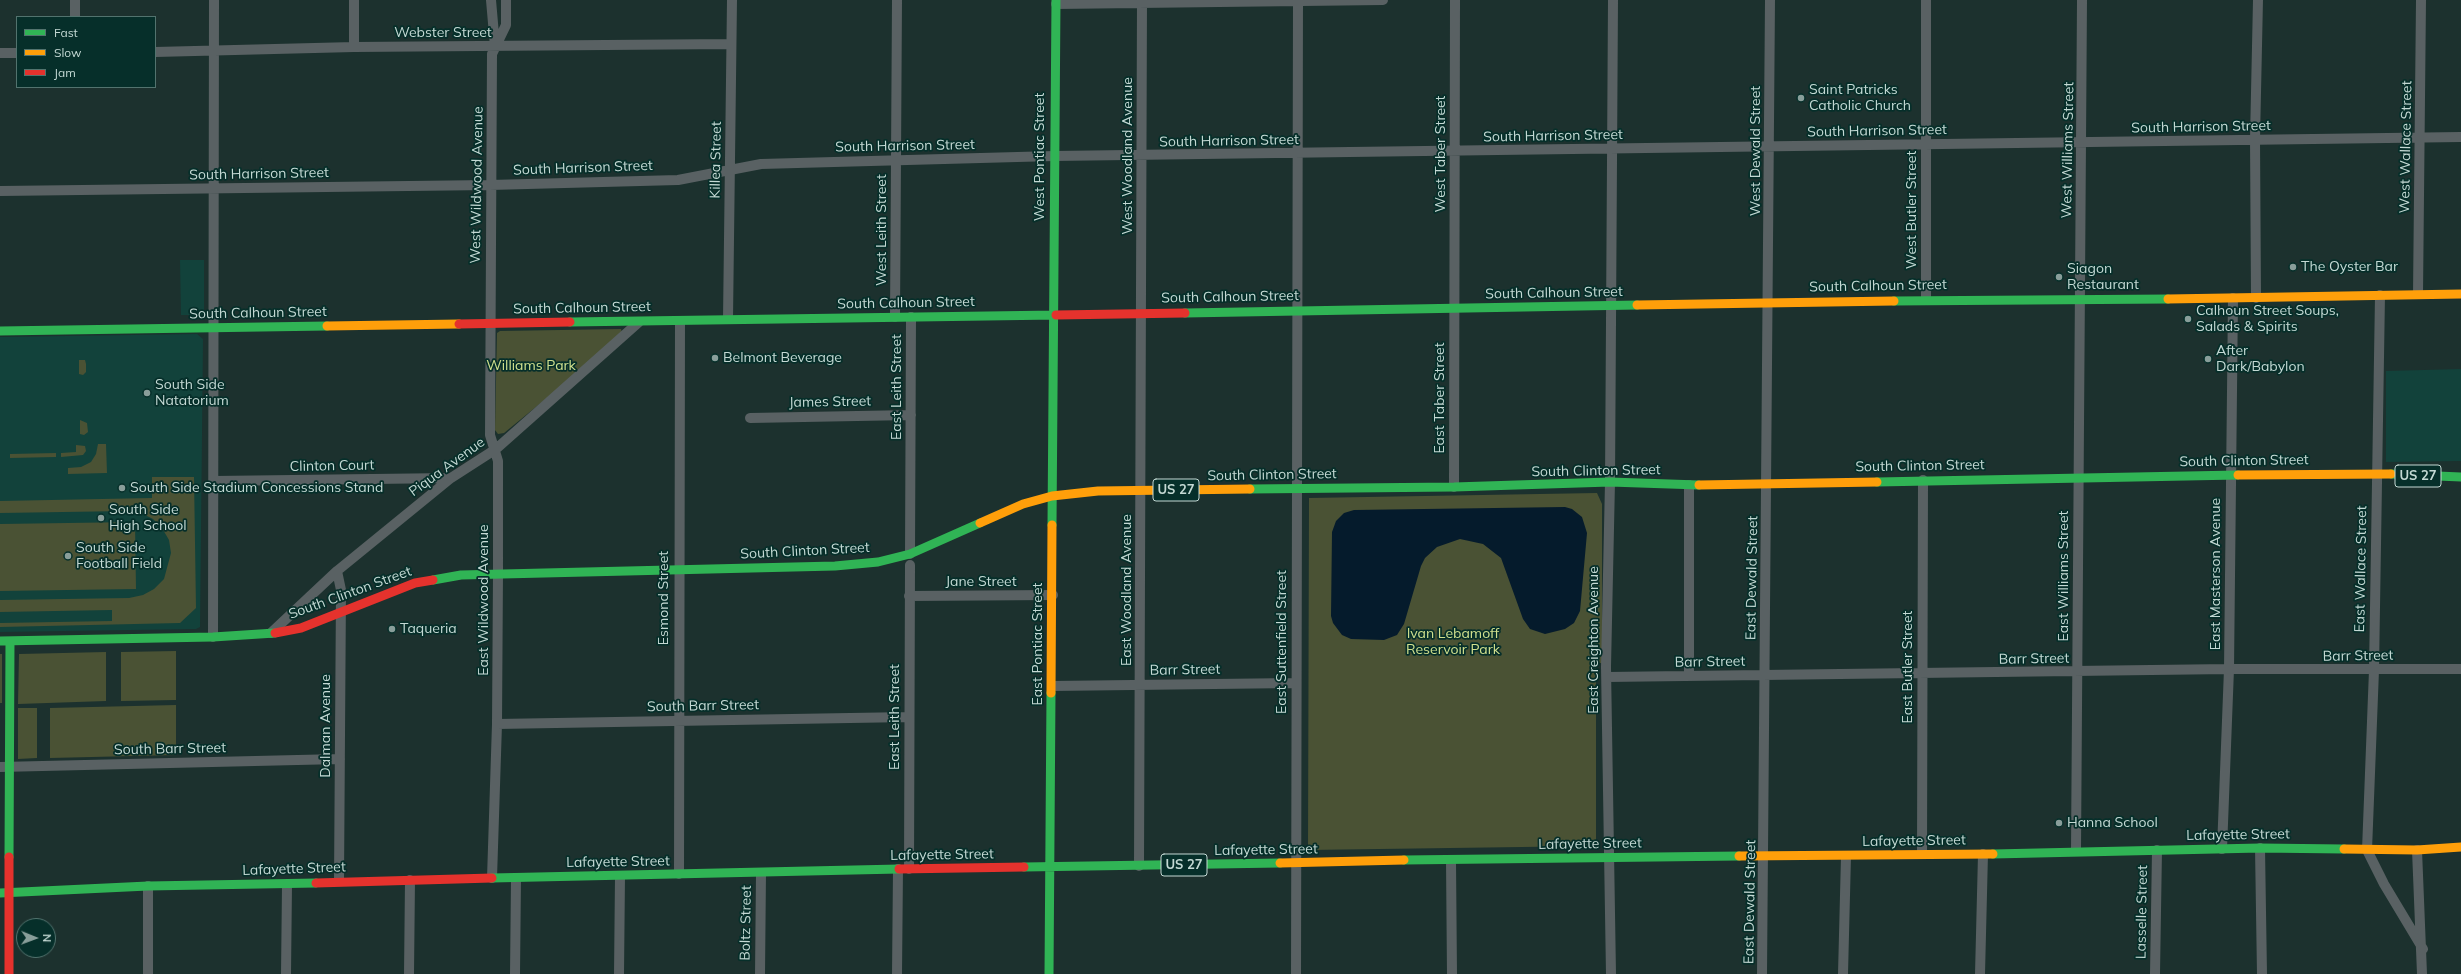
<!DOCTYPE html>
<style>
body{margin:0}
#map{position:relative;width:2461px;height:974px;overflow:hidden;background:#1c312e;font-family:Mulish,sans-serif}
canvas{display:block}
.legend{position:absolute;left:16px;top:16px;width:140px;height:72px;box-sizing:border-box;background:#062f2a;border:1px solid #52736e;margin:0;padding:5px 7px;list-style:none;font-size:12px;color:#c4d9d4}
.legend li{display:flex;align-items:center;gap:8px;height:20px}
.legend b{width:20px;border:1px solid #52736e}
.north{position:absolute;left:16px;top:918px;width:40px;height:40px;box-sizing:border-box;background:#062f2a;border:1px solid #52736e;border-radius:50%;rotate:91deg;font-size:11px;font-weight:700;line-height:16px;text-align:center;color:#c4d9d4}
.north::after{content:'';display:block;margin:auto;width:14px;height:18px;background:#899e9a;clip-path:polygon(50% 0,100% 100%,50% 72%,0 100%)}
</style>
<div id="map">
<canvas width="2461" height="974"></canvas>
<ul class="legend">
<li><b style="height:5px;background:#30b455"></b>Fast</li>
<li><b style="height:5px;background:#ff9f0a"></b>Slow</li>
<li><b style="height:5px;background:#e5322d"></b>Jam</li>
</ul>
<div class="north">N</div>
</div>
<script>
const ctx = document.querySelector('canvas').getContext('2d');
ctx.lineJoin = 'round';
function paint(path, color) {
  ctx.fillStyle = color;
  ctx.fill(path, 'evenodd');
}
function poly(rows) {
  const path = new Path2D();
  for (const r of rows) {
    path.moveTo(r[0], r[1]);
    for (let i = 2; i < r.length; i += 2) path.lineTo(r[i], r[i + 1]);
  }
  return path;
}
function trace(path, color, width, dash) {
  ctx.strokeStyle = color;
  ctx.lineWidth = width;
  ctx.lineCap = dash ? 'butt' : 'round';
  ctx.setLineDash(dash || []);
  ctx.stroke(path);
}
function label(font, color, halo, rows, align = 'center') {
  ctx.font = font + ' Mulish,sans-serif';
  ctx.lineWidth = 3.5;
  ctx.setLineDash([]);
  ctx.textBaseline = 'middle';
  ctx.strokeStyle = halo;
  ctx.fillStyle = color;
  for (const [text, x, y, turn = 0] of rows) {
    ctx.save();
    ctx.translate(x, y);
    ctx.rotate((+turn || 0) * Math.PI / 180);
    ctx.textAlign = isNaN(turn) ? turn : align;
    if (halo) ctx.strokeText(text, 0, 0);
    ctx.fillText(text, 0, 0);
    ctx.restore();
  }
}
const built = poly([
 [180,260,204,260,204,315,181,315],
 [197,334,203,339,200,627,196,629,0,632,0,337],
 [2461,369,2461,461,2386,462,2386,371]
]);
const green = poly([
 [621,329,623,336,504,433,498,434,495,430,497,333,500,331],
 [79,360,85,360,86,364,86,372,83,375,79,374],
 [80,420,87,423,88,432,84,435,80,434],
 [98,444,106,444,107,473,68,474,68,468,81,467,91,462,96,454],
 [76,445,85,446,86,451,83,455,61,457,61,453,76,452],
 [56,453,56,457,10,458,10,454],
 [152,477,194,477,196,608,180,623,0,627,0,623,112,621,112,610,0,612,0,600,129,598,143,595,154,589,164,579,171,553,169,540,162,528,153,519,141,513,127,511,0,513,0,501,152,498],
 [1597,493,1602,504,1602,663,1596,663,1596,842,1594,846,1308,850,1309,498],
 [135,522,136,589,0,591,0,524],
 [176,651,176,700,121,701,121,652],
 [106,652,106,701,18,704,19,654],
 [0,654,2,654,2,703,0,703],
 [176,705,176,755,50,758,50,708],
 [18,708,37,708,37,758,18,759]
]);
const water = poly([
 [1565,507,1572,509,1582,517,1587,533,1580,611,1574,623,1565,629,1545,634,1530,629,1523,619,1501,558,1483,544,1460,539,1437,547,1425,558,1421,566,1404,624,1397,635,1384,640,1351,639,1342,635,1333,623,1331,616,1332,532,1336,521,1344,513,1354,510]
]);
const street = poly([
 [491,0,495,46],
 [1056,4,1383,0],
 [75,17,75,0],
 [354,47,354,0],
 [155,52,354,47,731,44],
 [0,53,17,53],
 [0,191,490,185,678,180,761,164,1054,156,2461,137],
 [2418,294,2421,0],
 [2380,295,2374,670,2367,850,2384,884,2423,949],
 [2256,298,2255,139,2258,0],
 [1926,299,1926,0],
 [895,317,897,0],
 [728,319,732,0],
 [750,418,911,415],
 [214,481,451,478],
 [1454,487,1455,0],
 [910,554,911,317],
 [337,571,341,590,339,881],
 [909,596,1053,595],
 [271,633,337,571,451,478,496,449,639,322],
 [213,637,214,0],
 [1689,676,1689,485],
 [1607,677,2229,669,2461,669],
 [1052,686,1295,683],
 [497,724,909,717],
 [0,767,340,759],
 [2260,848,2262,974],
 [2222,849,2229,669,2233,298],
 [2417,850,2422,974],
 [2076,851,2082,0],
 [1922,853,1923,480],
 [1451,861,1452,974],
 [1139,866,1142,0],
 [909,869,910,565],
 [679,874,680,321],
 [492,878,497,724,498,573,498,461,490,435,492,54,506,25,506,0],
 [148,974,148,886],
 [286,974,287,885],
 [409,974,410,880],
 [515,974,516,878],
 [619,974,620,876],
 [760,974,761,873],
 [897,974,898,869],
 [1296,974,1298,0],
 [1611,974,1606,667,1610,482,1613,0],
 [1762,974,1770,0],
 [1843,974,1846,856],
 [1980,974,1983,854],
 [2155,974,2157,850]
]);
const fast = poly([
 [1894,301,2168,299],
 [1185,313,1637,305],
 [570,322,1056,315],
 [0,331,327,326],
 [2391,474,2461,477],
 [1877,482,2238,475],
 [1250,489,1454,487,1610,482,1699,485],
 [1052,525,1056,0],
 [433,580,461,575,835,566,878,562,910,554,980,523],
 [0,641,213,637,275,633],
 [1993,854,2260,848,2344,849],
 [9,857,10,641],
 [1404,860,1739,856],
 [1024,867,1280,863],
 [492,878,899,869],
 [0,893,148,886,316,883],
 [1049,974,1051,693]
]);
const slow = poly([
 [2168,299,2461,294],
 [1637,305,1894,301],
 [327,326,459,324],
 [2238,475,2391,474],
 [1699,485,1877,482],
 [980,523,1023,504,1052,496,1098,491,1250,489],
 [1051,693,1052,525],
 [2344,849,2417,850,2461,847],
 [1739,856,1993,854],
 [1280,863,1404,860]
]);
const jam = poly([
 [1056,315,1185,313],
 [459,324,570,322],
 [275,633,301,628,415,583,433,580],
 [899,869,1024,867],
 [316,883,492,878],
 [9,974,9,857]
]);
const markers = [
 [1801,98,4,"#899e9a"],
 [2293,267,4,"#899e9a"],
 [2059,277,4,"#899e9a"],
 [2188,319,4,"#899e9a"],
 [715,358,4,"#899e9a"],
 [2208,359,4,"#899e9a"],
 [147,393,4,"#899e9a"],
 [122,488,4,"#899e9a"],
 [101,518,4,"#899e9a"],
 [68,556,4,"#899e9a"],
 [392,629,4,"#899e9a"],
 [2059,823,4,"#899e9a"]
];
const shields = [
 [2418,476,46],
 [1176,490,46],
 [1184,865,46]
];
const shieldNames = [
 ["US 27",2418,476],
 ["US 27",1176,490],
 ["US 27",1184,865]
];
const streetNames = [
 ["Webster Street",443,33],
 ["South Harrison Street",2201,127,-1],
 ["South Harrison Street",1877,131,-1],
 ["South Harrison Street",1553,136,-1],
 ["South Harrison Street",1229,141,-1],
 ["South Harrison Street",905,146,-1],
 ["West Wallace Street",2406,147,-89],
 ["West Williams Street",2068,150,-89],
 ["West Dewald Street",1756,151,-90],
 ["West Taber Street",1441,154,-90],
 ["West Woodland Avenue",1128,156,-90],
 ["West Pontiac Street",1040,157,-90],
 ["Killea Street",716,160,-89],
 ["South Harrison Street",583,168,-2],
 ["South Harrison Street",259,174,-1],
 ["West Wildwood Avenue",477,185,-89],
 ["West Butler Street",1912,210,-90],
 ["West Leith Street",882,230,-90],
 ["South Calhoun Street",1878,286,-1],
 ["South Calhoun Street",1554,293,-1],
 ["South Calhoun Street",1230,297,-1],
 ["South Calhoun Street",906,303,-1],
 ["South Calhoun Street",582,308,-1],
 ["South Calhoun Street",258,313,-1],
 ["East Leith Street",897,387,-90],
 ["East Taber Street",1440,398,-90],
 ["James Street",830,402,-1],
 ["South Clinton Street",2244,461,-1],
 ["Clinton Court",332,466,-1],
 ["South Clinton Street",1920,466,-1],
 ["Piqua Avenue",447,467,-36],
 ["South Clinton Street",1596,471,-1],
 ["South Clinton Street",1272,475,-1],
 ["South Clinton Street",805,551,-3],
 ["East Wallace Street",2361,569,-89],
 ["East Masterson Avenue",2216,574,-90],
 ["East Williams Street",2064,576,-90],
 ["East Dewald Street",1752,578,-89],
 ["Jane Street",981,582],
 ["East Woodland Avenue",1127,590,-90],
 ["South Clinton Street",350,593,-20],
 ["Esmond Street",664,598,-90],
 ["East Wildwood Avenue",484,600,-90],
 ["East Creighton Avenue",1594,640,-90],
 ["East Suttenfield Street",1282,642,-90],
 ["East Pontiac Street",1038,644,-90],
 ["Barr Street",2358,656,-1],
 ["Barr Street",2034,659,-1],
 ["Barr Street",1710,662,-1],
 ["East Butler Street",1908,667,-90],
 ["Barr Street",1185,670,-1],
 ["South Barr Street",703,706,-1],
 ["East Leith Street",895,717,-90],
 ["Dalman Avenue",326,726,-90],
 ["South Barr Street",170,749,-1],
 ["Lafayette Street",2238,835,-1],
 ["Lafayette Street",1914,841,-1],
 ["Lafayette Street",1590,844,-1],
 ["Lafayette Street",1266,850,-1],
 ["Lafayette Street",942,855,-1],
 ["Lafayette Street",618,862,-1],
 ["Lafayette Street",294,869,-2],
 ["East Dewald Street",1750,902,-89],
 ["Lasselle Street",2142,912,-89],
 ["Boltz Street",746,923,-89]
];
const poiNames = [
 ["Saint Patricks",1809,90],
 ["Catholic Church",1809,106],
 ["The Oyster Bar",2301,267],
 ["Siagon",2067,269],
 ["Restaurant",2067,285],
 ["Calhoun Street Soups,",2196,311],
 ["Salads & Spirits",2196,327],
 ["After",2216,351],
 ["Dark/Babylon",2216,367],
 ["Belmont Beverage",723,358],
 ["South Side",155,385],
 ["Natatorium",155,401],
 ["South Side Stadium Concessions Stand",130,488],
 ["South Side",109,510],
 ["High School",109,526],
 ["South Side",76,548],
 ["Football Field",76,564],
 ["Taqueria",400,629],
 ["Hanna School",2067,823]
];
const parkNames = [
 ["Williams Park",531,366],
 ["Ivan Lebamoff",1453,634],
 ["Reservoir Park",1453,650]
];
paint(built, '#12423b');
paint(green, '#4a5234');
paint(water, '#051b2c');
trace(street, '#596163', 10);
trace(fast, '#30b455', 9);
trace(slow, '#ff9f0a', 9);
trace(jam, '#e5322d', 9);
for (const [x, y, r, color] of markers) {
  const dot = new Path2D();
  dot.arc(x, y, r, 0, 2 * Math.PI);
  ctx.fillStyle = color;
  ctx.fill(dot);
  trace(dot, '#062f2a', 1.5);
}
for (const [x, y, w] of shields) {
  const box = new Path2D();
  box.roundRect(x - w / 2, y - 11, w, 22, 3);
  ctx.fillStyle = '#062f2a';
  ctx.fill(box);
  trace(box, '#c4d9d4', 1);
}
label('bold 13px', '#c4d9d4', null, shieldNames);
label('14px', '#c4d9d4', '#062f2a', streetNames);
label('14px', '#c4d9d4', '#062f2a', poiNames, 'left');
label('14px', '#d1e08e', '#062f2a', parkNames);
</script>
